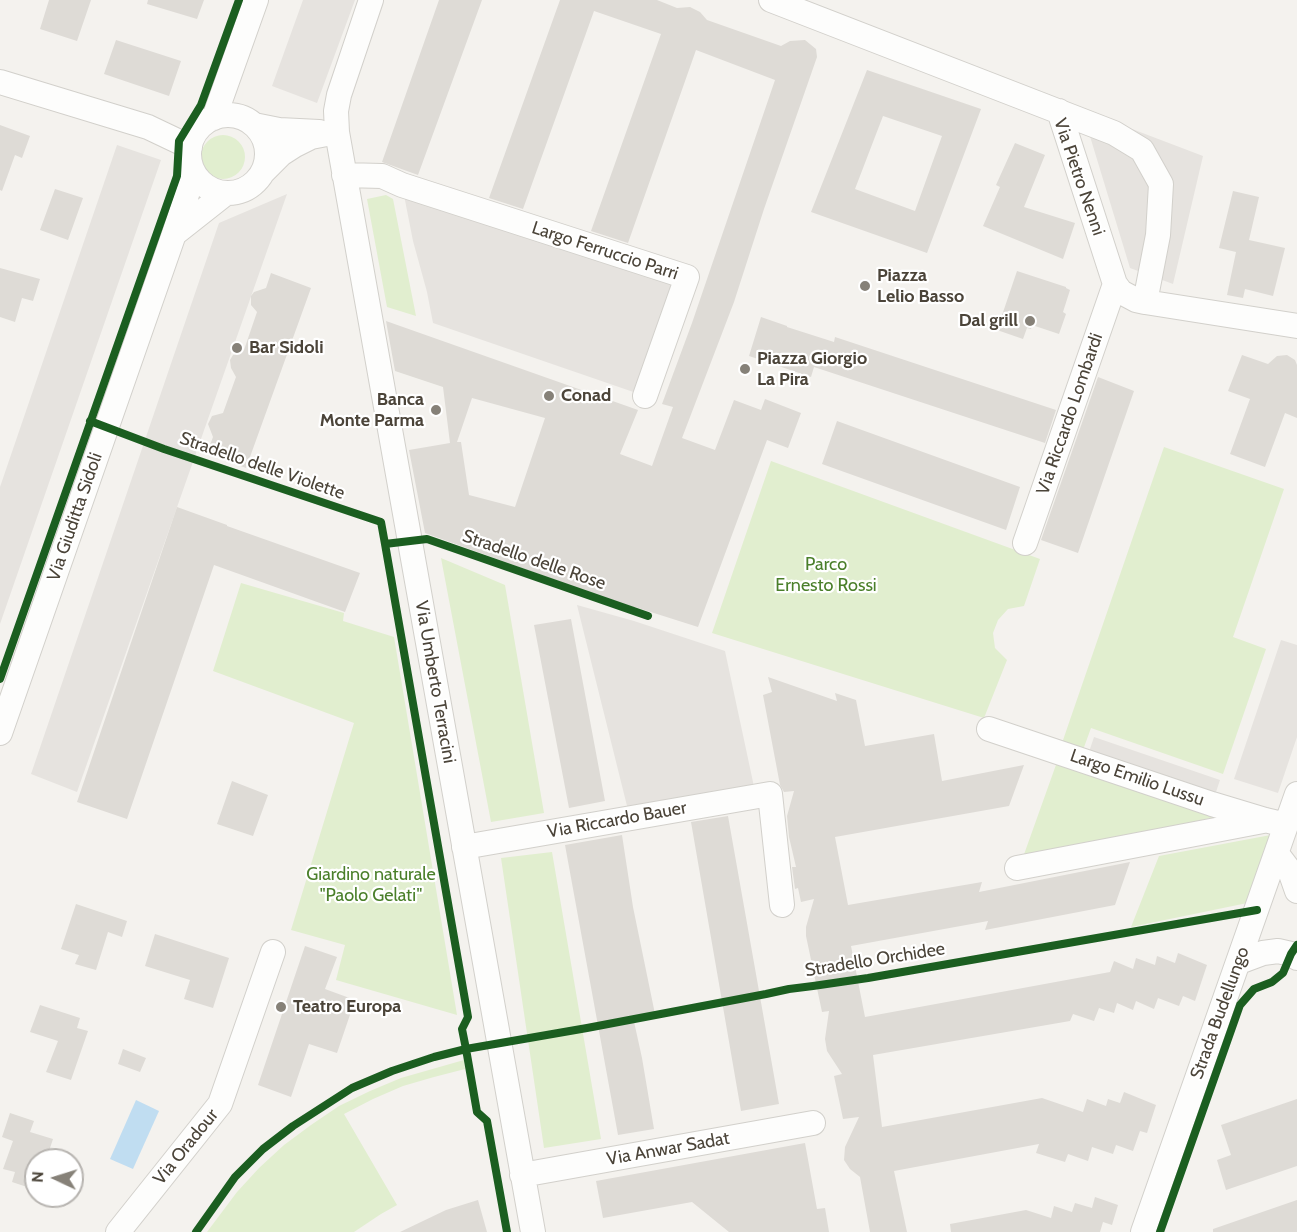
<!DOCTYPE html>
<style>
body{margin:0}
#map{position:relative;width:1297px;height:1232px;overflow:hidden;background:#f4f2ee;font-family:Cabin,sans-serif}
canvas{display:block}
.north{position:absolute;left:24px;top:1148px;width:60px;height:60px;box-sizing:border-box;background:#fff;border:2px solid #b7b4b0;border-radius:50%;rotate:274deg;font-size:16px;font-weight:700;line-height:24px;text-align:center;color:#4b4439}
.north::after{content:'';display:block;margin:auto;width:21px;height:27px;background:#868178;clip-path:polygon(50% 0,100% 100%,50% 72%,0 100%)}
</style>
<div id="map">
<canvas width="1297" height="1232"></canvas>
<div class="north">N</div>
</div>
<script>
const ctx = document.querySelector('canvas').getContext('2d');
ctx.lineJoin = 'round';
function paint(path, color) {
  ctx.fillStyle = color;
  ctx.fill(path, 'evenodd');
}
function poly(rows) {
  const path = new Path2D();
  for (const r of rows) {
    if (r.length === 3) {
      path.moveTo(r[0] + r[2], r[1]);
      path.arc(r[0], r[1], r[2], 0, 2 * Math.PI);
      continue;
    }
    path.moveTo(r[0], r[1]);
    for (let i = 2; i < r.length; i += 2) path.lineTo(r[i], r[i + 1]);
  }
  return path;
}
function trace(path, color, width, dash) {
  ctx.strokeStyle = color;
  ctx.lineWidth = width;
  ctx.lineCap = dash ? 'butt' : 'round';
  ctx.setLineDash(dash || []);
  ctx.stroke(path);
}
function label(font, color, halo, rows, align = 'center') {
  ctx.font = font + ' Cabin,sans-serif';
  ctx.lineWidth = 4.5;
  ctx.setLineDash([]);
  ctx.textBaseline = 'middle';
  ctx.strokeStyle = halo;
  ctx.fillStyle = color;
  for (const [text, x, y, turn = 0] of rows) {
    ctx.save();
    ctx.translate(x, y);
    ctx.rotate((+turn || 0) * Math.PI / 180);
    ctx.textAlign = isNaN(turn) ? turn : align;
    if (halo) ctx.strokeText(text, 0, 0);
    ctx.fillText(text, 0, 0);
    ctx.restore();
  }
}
const green = poly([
 [223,157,22],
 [386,195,393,199,416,316,387,307,367,199],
 [1164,447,1284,489,1233,637,1266,649,1223,774,1091,728,1083,750,1062,743],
 [771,461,1040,559,1024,606,1008,609,998,620,993,633,995,648,1007,660,984,718,712,633],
 [441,558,505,585,544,813,491,822],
 [241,583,344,613,343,621,394,637,457,1015,336,980,345,945,291,930,354,723,213,671],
 [1057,762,1215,817,1022,860],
 [1276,834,1257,901,1131,927,1159,856],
 [552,852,601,1139,544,1148,501,858],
 [464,1060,465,1069,434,1077,403,1086,373,1099,344,1114,397,1205,381,1214,354,1232,207,1232,237,1192,259,1168,284,1145,311,1125,339,1106,370,1091,401,1078]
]);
const parking = poly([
 [303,0,355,0,317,103,272,86],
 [1082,110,1203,156,1173,284,1130,268],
 [117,145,161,160,0,624,0,487],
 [402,185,687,277,645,396,433,323,427,292,413,241],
 [287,194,77,792,31,774,219,223],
 [577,605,634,621,725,651,756,796,630,818],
 [1281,640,1297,645,1297,737,1278,793,1234,779],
 [1094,737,1220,780,1212,804,1086,761]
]);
const water = poly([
 [136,1100,159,1111,133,1169,110,1159]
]);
const building = poly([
 [49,0,91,0,77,41,40,29],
 [148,0,204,0,197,19,147,4],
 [439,0,482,0,418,175,382,162],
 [560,0,657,0,677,8,690,7,700,12,707,20,781,46,790,41,805,40,816,49,817,57,764,209,734,302,682,438,715,450,734,400,761,410,765,399,801,413,788,448,767,440,698,627,635,607,630,607,425,533,409,450,450,443,443,387,395,371,386,321,638,410,620,454,652,466,673,407,662,404,692,323,775,80,696,50,628,243,591,231,661,34,594,11,523,209,489,198],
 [472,398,545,418,515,507,469,495,461,442,457,442],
 [116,40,181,61,169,96,104,74],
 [867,70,981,109,927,253,811,212],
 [883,116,942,136,915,211,855,189],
 [0,125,30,136,22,158,15,155,2,191,0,190],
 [1015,143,1045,155,1024,207,1075,223,1063,259,983,226,1000,187,996,185],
 [55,189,83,198,68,240,40,230],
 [1233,191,1259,197,1249,240,1285,248,1273,296,1245,289,1243,298,1227,295,1236,252,1219,248],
 [0,268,40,279,33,301,22,298,15,322,0,317],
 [1017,271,1066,287,1066,288,1070,290,1063,312,1066,314,1059,334,1032,325,1031,329,1027,328,1023,339,997,330],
 [271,273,311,288,246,468,207,453,213,437,208,424,212,416,223,413,236,377,231,368,230,360,233,355,244,350,257,312,251,305,251,296,254,292,266,288],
 [761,317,787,326,787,327,834,342,835,337,1056,410,1045,443,814,367,811,377,749,356],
 [1242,355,1268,364,1277,356,1287,355,1295,360,1297,365,1297,418,1285,413,1265,467,1230,454,1250,399,1228,391],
 [1098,377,1134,391,1078,553,1041,540],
 [837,421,1020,487,1006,530,822,464],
 [177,507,227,525,227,526,360,573,345,612,214,565,127,819,77,802],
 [571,619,605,801,569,808,534,625],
 [768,677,837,701,835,693,856,700,865,746,934,734,942,781,1024,765,1009,806,835,837,848,905,982,882,979,892,1130,862,1115,905,985,930,988,921,851,946,865,1017,1110,972,1114,961,1133,969,1136,958,1155,965,1157,956,1175,963,1178,953,1207,965,1195,1001,1183,996,1179,1006,1158,998,1154,1009,1136,1001,1133,1010,1117,1003,1114,1013,1099,1008,1094,1021,1073,1014,1070,1021,873,1055,882,1127,1042,1098,1083,1112,1087,1099,1106,1106,1108,1099,1120,1103,1124,1092,1156,1105,1147,1133,1140,1131,1133,1151,1116,1145,1113,1154,1092,1147,1088,1161,1068,1154,1065,1162,1036,1153,1039,1144,894,1171,907,1232,870,1232,860,1177,850,1169,844,1160,845,1147,859,1117,843,1119,834,1076,842,1074,827,1051,825,1039,829,1011,822,1012,806,936,806,927,814,899,801,902,798,888,795,889,792,867,796,867,789,837,787,816,794,791,784,792,780,785,763,695,772,692],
 [232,781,268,795,253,836,217,824],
 [728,816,779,1104,741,1111,691,822],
 [622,835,633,907,655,1014,633,1017,642,1058,654,1129,618,1135,565,845],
 [76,904,127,921,122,937,108,932,96,970,75,964,79,955,61,949],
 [155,934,229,958,213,1008,184,999,190,980,145,966],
 [305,946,337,957,325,989,355,1000,337,1053,309,1044,291,1097,258,1085],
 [40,1005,80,1018,77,1028,88,1031,71,1080,46,1072,58,1041,30,1032],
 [123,1049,146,1058,140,1072,118,1064],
 [1297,1099,1297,1166,1226,1190,1217,1160,1231,1155,1221,1125],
 [10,1113,34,1121,30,1132,53,1139,46,1160,36,1160,36,1190,12,1182,15,1172,3,1169,13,1141,2,1137],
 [805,1143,817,1209,825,1208,829,1232,729,1232,692,1202,603,1218,596,1181],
 [1095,1197,1118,1205,1112,1225,1103,1222,1100,1232,951,1232,950,1224,1026,1210,1051,1218,1054,1206,1072,1212,1075,1203,1092,1208],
 [478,1200,487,1232,400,1232,446,1210],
 [1297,1200,1297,1232,1213,1232,1213,1229]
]);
const minor = poly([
 [371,0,339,95,336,111,337,132,533,1232],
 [771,0,1114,133,1142,150,1161,184,1158,235,1145,302],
 [0,82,148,127,190,147],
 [1059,111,1115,284,1121,292,1136,300,1145,302,1297,326],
 [228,154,39],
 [214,118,256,0],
 [254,125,279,130,319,132],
 [263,172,281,154,295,145,311,137,337,132],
 [344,175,382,176,402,185,687,277,645,396],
 [174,234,226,193],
 [1025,543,1115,284],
 [989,729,1212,804,1265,820,1286,825],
 [0,733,174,234,194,173],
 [464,847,770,794,782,905],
 [1277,854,1290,871,1297,891],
 [1017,868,1263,821],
 [1239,962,1263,953,1278,951,1291,954,1297,958],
 [522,1175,813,1123],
 [118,1232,220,1104,273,952],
 [1143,1232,1297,794]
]);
const cycleway = poly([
 [90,421,164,449,381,522,385,544,427,539,648,616],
 [385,544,468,1017,462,1029,466,1049,477,1112,487,1121,507,1232],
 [0,679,177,176,179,141,201,105,239,0],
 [196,1232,235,1177,263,1149,293,1126,352,1088,392,1071,434,1057,466,1049,587,1028,766,994,789,989,813,986,868,978,1257,910],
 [1160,1232,1240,1005,1254,989,1272,982,1283,973,1291,954,1297,945]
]);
const markers = [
 [865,286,6,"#868178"],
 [1030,321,6,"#868178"],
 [237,348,6,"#868178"],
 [745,369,6,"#868178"],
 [549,396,6,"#868178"],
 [436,410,6,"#868178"],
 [281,1007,6,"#868178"]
];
const streetNames = [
 ["Via Pietro Nenni",1079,177,71],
 ["Largo Ferruccio Parri",605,251,18],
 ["Via Riccardo Lombardi",1070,414,-71],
 ["Stradello delle Violette",262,466,19],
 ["Via Giuditta Sidoli",75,517,-71],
 ["Stradello delle Rose",534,560,19],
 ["Via Umberto Terracini",435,682,80],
 ["Largo Emilio Lussu",1137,778,19],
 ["Via Riccardo Bauer",617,820,-10],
 ["Stradello Orchidee",875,960,-9],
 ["Strada Budellungo",1220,1013,-70],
 ["Via Oradour",186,1147,-51],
 ["Via Anwar Sadat",668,1149,-10]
];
const poiNames = [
 ["Piazza",877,276],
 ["Lelio Basso",877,297],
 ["Dal grill",1018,321,"right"],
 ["Bar Sidoli",249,348],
 ["Piazza Giorgio",757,359],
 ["La Pira",757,380],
 ["Conad",561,396],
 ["Banca",424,400,"right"],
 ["Monte Parma",424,421,"right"],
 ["Teatro Europa",293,1007]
];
const parkNames = [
 ["Parco",826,565],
 ["Ernesto Rossi",826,586],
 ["Giardino naturale",371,875],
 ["\"Paolo Gelati\"",371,896]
];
paint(green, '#e1eecf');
paint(parking, '#e6e3df');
paint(water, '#c0ddf1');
paint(building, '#dedbd6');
trace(minor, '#d2d0cb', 26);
trace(minor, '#fdfdfc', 24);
trace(cycleway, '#1b5e20', 8);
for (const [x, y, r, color] of markers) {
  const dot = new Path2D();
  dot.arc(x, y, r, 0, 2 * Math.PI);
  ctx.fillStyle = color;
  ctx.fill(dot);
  trace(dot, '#fff', 2);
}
label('18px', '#4b4439', '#fff', streetNames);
label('bold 18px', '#4b4439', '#fff', poiNames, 'left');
label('18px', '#4a7f2a', '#fff', parkNames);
</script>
